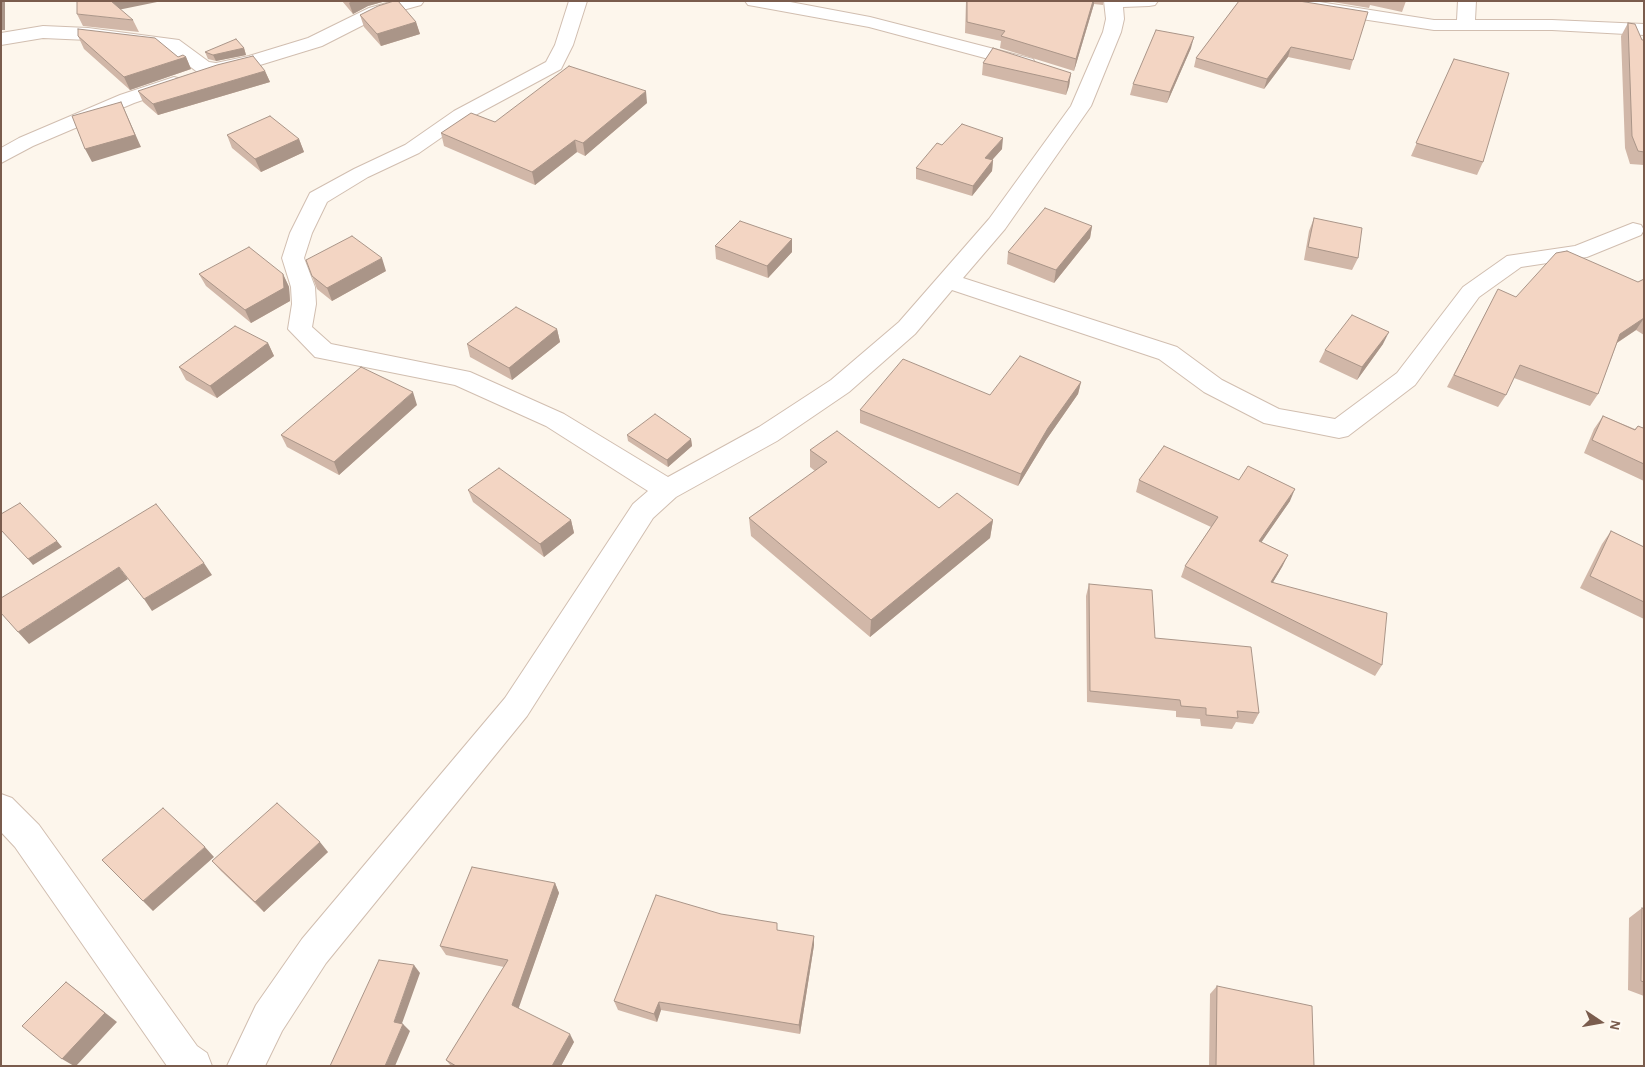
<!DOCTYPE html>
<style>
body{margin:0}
#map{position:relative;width:1645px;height:1067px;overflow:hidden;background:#fdf6ec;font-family:"Alegreya Sans",sans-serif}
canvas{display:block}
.frame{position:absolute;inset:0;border:2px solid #7a5c4d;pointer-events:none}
.north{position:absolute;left:1575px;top:997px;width:50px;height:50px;-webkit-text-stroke:4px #fffaf3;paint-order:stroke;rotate:102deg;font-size:14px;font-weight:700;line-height:20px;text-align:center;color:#7a5c4d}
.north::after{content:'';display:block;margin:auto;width:18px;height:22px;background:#7a5c4d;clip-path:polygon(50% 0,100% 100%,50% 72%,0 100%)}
</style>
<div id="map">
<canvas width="1645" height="1067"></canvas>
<div class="frame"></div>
<div class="north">N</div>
</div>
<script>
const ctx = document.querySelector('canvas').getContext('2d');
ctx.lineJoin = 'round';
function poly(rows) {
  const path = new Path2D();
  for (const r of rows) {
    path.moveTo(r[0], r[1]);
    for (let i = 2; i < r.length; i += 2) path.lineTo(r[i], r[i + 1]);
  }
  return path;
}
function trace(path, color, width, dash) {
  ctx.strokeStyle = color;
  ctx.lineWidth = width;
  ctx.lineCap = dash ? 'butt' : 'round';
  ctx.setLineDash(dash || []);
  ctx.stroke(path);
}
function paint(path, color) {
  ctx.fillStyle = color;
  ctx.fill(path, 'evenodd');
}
const minor = poly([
 [394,1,424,1,421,5,381,16,322,46,260,65,216,75,196,71,167,49,88,40,43,38,1,45,1,33,43,26,88,28,179,40,209,62,216,63,249,56,308,38,369,8,394,1],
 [569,1,587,1,573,45,561,69,468,119,419,153,368,177,327,202,312,233,304,258,315,287,316,304,312,327,331,344,470,372,564,414,668,477,759,427,831,380,899,322,989,219,1071,106,1103,32,1106,19,1104,1,1158,1,1155,5,1149,6,1123,7,1124,19,1121,32,1091,106,1005,229,963,278,1177,347,1222,380,1279,409,1335,419,1397,373,1463,287,1507,256,1575,246,1633,223,1641,225,1644,230,1641,235,1587,257,1521,267,1479,297,1415,385,1348,436,1339,438,1264,423,1204,392,1159,359,952,290,915,334,849,392,777,441,676,497,653,518,527,716,326,963,282,1031,265,1066,227,1066,256,1005,302,939,505,698,633,504,648,491,546,426,455,385,315,357,288,329,292,304,291,287,282,258,290,233,310,193,354,169,405,145,454,111,546,62,555,45,569,1],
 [745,1,785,1,870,17,1033,59,1035,63,1033,67,1026,69,869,27,754,6,748,5,745,1],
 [1267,1,1313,1,1434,20,1457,20,1458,1,1476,1,1475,20,1552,20,1644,24,1644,35,1552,30,1434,30,1276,6,1270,5,1267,1],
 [174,77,181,79,184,83,181,87,134,103,33,146,1,163,1,148,19,138,120,95,174,77],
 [1,794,12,798,39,825,197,1046,207,1053,212,1066,167,1066,15,847,1,832,1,794]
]);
const wall = poly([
 [342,1,386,1,368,6,353,14],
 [966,1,1103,1,1103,5,1094,4,1074,71,1000,48,1001,41,965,33],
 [1239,1,1353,60,1350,70,1288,57,1264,89,1194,67,1196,58],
 [1327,1,1406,1,1402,12,1370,5,1369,8],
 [77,14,133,20,139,32,83,26],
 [360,15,416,22,420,34,381,46,364,27],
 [1628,23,1642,40,1644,40,1644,165,1630,164,1625,148,1621,36],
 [78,36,178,57,186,57,191,69,130,90,84,49],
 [244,48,246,55,216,61,208,59,205,52],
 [1191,48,1167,103,1130,95,1133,84],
 [1454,59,1483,162,1477,175,1411,156],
 [983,63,1071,73,1069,86,1066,95,982,75],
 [265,71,270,82,158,115,143,102,138,91],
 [647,103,585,156,577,152,535,185,444,146,441,133,495,122],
 [227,135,299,139,304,152,261,172,232,148],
 [942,145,1002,149,992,160,993,160,992,171,972,196,916,179,916,168],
 [1314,218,1358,258,1352,270,1304,260,1309,231],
 [1092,226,1090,238,1054,283,1007,264,1008,252],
 [792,239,792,252,768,278,716,259,715,246],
 [386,271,332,301,317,289,312,276],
 [199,274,283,274,289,287,290,301,251,323,206,286],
 [1644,279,1644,335,1636,330,1617,343,1598,394,1590,406,1514,378,1506,395,1498,407,1447,387,1492,301,1638,282],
 [557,329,560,342,512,380,470,357,467,344],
 [268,343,274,356,217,398,186,380,179,367],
 [1383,344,1357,380,1319,362,1325,350],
 [1081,382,1078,394,1046,440,1018,486,860,423,860,410,990,395],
 [417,405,339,475,287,447,281,435],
 [1603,416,1635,429,1638,426,1642,428,1644,426,1644,481,1584,453,1594,429],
 [627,435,691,439,692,446,668,467,628,441],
 [810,450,939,508,993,520,990,538,870,637,751,536,749,518,815,471,810,467],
 [1139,480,1239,480,1290,501,1261,542,1288,555,1282,567,1273,582,1382,665,1375,676,1181,577,1185,566,1211,527,1136,492],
 [468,490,571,520,574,533,544,557,473,502],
 [1611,531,1644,547,1644,619,1580,588,1602,544],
 [1089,584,1155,638,1259,713,1253,724,1236,722,1232,729,1201,726,1200,719,1176,717,1176,711,1087,702,1086,596],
 [328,852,264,912,221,871,212,861],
 [555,883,559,893,518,1008,574,1042,561,1066,451,1066,446,1060,504,967,446,955,440,946],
 [1642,908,1644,909,1644,996,1628,990,1629,918],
 [814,936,814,945,800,1034,661,1010,657,1022,618,1010,614,1001],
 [1217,986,1314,1066,1209,1066,1210,994]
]);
const shadedWall = poly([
 [1,1,5,1,5,30,1,30],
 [109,1,162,1,113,11],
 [352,1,386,1,368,6,353,14,349,3],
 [1093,1,1094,1,1094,4,1074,71,1076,59],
 [416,22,420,34,381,46,377,34],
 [1194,37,1191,48,1167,103,1170,92],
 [1291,47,1288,57,1264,89,1267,79],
 [244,48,246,55,216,61,213,55],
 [186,57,191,69,130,90,124,77],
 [265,71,270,82,158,115,153,104],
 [1071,73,1069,86,1066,95,1068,82],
 [646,91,647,103,585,156,583,143],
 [121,102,141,147,92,162,85,149],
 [1003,138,1002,149,984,169,985,158],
 [299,139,304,152,261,172,255,159],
 [575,140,577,152,535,185,532,172],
 [993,160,992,171,972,196,973,186],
 [1092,226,1090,238,1054,283,1056,270],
 [792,239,792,252,768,278,767,266],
 [382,258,386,271,332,301,327,288],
 [283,274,289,287,290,301,251,323,245,310],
 [1644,318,1636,330,1612,346,1620,334],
 [557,329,560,342,512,380,509,368],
 [1389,332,1383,344,1357,380,1362,367],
 [268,343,274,356,217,398,210,386],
 [1081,382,1078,394,1046,440,1018,486,1021,474,1048,428],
 [413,392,417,405,339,475,334,462],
 [691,439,692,446,668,467,667,460],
 [1295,489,1290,501,1254,553,1259,541],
 [571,520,574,533,544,557,540,544],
 [993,520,990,538,870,637,871,620],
 [57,541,62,547,33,565,28,559],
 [1288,555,1282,567,1266,594,1271,582],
 [204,563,212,575,152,611,144,599],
 [119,567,128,579,29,644,18,632],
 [320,842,328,852,264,912,255,902],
 [205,847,214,857,153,911,143,901],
 [555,883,559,893,517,1013,512,1005],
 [814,936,814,945,800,1034,799,1025],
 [414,965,420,973,400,1029,394,1022],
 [66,982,117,1022,76,1066,74,1066,62,1059],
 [659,1002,661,1010,657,1022,654,1014],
 [403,1024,410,1031,395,1066,385,1066],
 [570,1034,574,1042,561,1066,552,1066]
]);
const building = poly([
 [77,1,111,1,133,20,77,14,77,1],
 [394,1,398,1,416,22,377,34,360,15,378,6,394,1],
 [967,1,1093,1,1076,59,1001,36,1005,31,967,22,967,1],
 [1239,1,1299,1,1368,12,1353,60,1291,47,1267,79,1196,58,1239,1],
 [1628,23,1635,24,1642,40,1644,40,1644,152,1638,151,1632,136,1628,23],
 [78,29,155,38,178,57,183,55,186,57,124,77,78,36,78,29],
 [1156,30,1194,37,1170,92,1133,84,1156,30],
 [236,39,244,48,213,55,205,52,236,39],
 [993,48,1071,73,1068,82,983,63,993,48],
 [253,56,265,71,153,104,138,91,217,65,253,56],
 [1454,59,1509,73,1483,162,1416,143,1454,59],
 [569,66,646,91,583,143,575,140,532,172,441,133,471,113,495,122,569,66],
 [121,102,135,135,85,149,72,116,121,102],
 [270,116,299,139,255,159,227,135,270,116],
 [962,124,1003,138,985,158,993,160,973,186,916,168,937,143,942,145,962,124],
 [1045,208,1092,226,1056,270,1008,252,1045,208],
 [1314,218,1362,228,1358,258,1308,247,1314,218],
 [740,221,792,239,767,266,715,246,740,221],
 [352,236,382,258,327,288,312,276,306,260,352,236],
 [249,247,283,274,284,288,245,310,199,274,249,247],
 [1567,251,1638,282,1644,279,1644,318,1620,334,1598,394,1520,365,1506,395,1454,375,1498,289,1516,297,1556,253,1567,251],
 [516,307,557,329,509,368,467,344,516,307],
 [1352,315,1389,332,1362,367,1325,350,1352,315],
 [235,326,268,343,210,386,179,367,235,326],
 [1020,356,1081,382,1048,428,1021,474,860,410,903,359,990,395,1020,356],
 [361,367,413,392,334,462,281,435,361,367],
 [655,414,691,439,667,460,627,435,655,414],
 [1603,416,1635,430,1638,426,1643,428,1644,427,1644,464,1592,440,1603,416],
 [837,431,939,508,957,493,993,520,871,620,749,518,827,462,810,450,837,431],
 [1164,446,1239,480,1248,466,1295,489,1259,541,1288,555,1271,582,1387,613,1382,665,1185,566,1218,517,1139,480,1164,446],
 [499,468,571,520,540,544,468,490,499,468],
 [20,503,57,541,28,559,1,530,1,514,20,503],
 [156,504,204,563,144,599,119,567,18,632,1,613,1,598,156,504],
 [1611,531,1644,547,1644,602,1590,576,1611,531],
 [1089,584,1152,590,1155,638,1251,647,1259,713,1237,711,1238,718,1206,715,1206,708,1181,706,1180,700,1090,691,1089,584],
 [277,803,320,842,255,902,212,861,277,803],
 [163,808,205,847,143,901,102,860,163,808],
 [472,867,555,883,512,1005,570,1034,552,1066,456,1066,446,1060,508,960,440,946,472,867],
 [656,895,721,914,777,923,777,930,814,936,799,1025,659,1002,654,1014,614,1001,656,895],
 [1642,908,1644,909,1644,982,1641,981,1642,908],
 [379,960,414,965,394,1022,403,1024,385,1066,330,1066,379,960],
 [66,982,105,1013,62,1059,22,1026,66,982],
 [1217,986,1312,1006,1314,1066,1216,1066,1217,986]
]);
trace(minor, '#d1beb0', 2);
paint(minor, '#fff');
paint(wall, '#d1b7a8');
paint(shadedWall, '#aa9588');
paint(building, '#f3d5c3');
trace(building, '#aa9588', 1);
</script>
